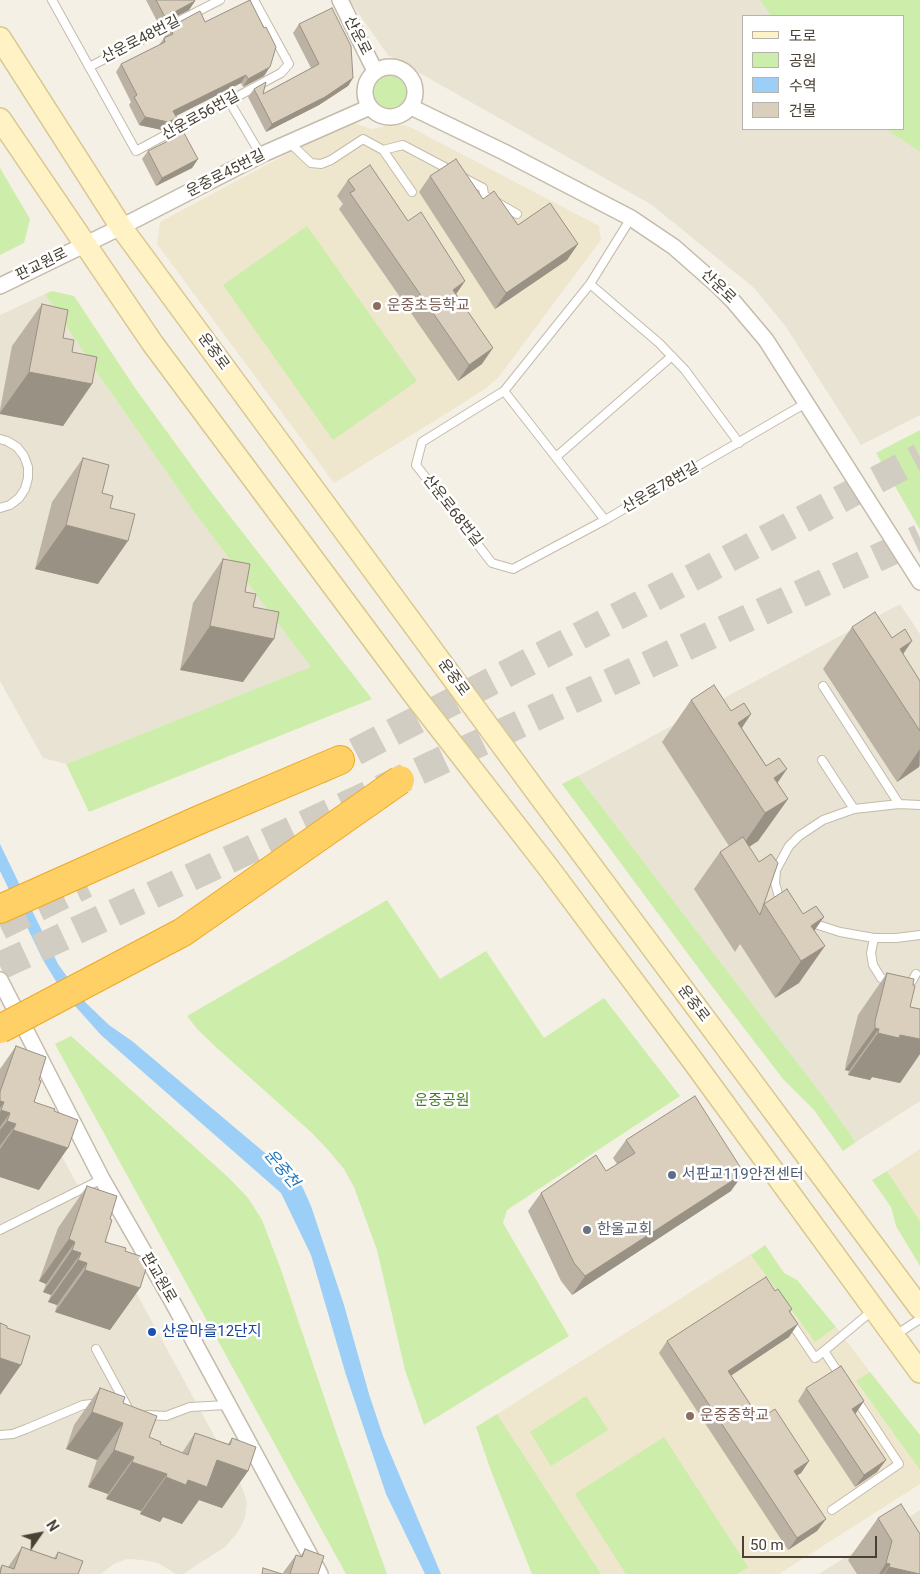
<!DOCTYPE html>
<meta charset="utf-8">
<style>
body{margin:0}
#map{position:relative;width:920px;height:1574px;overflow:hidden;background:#f4f0e5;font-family:Roboto,"Noto Sans KR",sans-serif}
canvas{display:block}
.legend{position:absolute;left:742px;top:15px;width:162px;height:115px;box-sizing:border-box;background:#fff;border:1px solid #b6b3ae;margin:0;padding:6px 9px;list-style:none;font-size:15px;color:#484134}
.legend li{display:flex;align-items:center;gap:10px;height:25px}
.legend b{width:25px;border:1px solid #b6b3ae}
.north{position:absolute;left:15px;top:1509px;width:50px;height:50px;-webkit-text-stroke:4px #fff;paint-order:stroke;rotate:57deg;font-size:14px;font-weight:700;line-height:20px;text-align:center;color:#484134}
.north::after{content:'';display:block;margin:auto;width:18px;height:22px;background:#484134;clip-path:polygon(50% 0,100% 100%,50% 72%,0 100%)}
.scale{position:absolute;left:742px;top:1536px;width:135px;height:22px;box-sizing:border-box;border:2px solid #484134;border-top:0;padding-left:6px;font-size:15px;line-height:18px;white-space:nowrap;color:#484134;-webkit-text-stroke:4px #fff;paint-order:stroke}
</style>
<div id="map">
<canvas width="920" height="1574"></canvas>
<ul class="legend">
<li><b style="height:6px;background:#fff2c5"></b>도로</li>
<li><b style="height:14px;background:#cdedaa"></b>공원</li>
<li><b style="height:14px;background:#9ccff7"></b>수역</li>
<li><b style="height:14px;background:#dacfbd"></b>건물</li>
</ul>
<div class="north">N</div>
<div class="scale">50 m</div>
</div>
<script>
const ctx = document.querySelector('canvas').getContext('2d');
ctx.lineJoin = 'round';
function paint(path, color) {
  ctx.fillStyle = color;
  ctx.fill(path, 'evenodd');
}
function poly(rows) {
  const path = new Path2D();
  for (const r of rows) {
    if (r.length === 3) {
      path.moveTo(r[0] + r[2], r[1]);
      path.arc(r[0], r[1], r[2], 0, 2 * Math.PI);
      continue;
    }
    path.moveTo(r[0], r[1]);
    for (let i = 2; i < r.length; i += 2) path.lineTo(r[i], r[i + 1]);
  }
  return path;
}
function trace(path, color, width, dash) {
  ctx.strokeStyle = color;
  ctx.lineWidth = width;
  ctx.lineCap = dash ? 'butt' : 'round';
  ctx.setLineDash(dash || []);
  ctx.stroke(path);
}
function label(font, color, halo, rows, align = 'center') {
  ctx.font = font + ' Roboto,"Noto Sans KR",sans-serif';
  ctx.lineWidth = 5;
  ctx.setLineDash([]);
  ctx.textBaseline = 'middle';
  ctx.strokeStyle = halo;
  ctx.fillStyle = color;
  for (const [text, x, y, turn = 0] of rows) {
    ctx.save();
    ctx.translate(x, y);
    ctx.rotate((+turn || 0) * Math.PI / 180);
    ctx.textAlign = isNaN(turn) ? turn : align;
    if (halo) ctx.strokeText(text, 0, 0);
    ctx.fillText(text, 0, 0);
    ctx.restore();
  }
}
const residential = poly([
 [349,0,760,0,771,16,744,16,744,129,886,129,920,152,920,415,861,445,786,327,754,288,652,205,388,55],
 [45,294,100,377,168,474,231,561,312,667,66,764,43,758,0,681,0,315],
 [900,604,920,634,920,1101,856,1142,822,1095,578,776],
 [11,1063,241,1485,247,1501,245,1518,238,1532,225,1547,183,1574,176,1574,158,1563,143,1560,127,1559,114,1564,101,1574,0,1574,0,1068],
 [920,1510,920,1574,819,1574]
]);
const education = poly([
 [351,122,372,129,395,124,404,125,412,128,599,226,601,240,498,378,486,388,460,405,334,483,157,244,160,222,339,126],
 [920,1149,920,1221,887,1171],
 [751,1254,815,1342,836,1327,870,1372,857,1382,920,1470,920,1484,779,1574,601,1574,497,1414]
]);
const green = poly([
 [760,0,920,0,920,152,886,129,904,129,904,16,771,16],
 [390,92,16],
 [0,168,30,219,24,243,0,255],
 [307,226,417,381,333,440,223,285],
 [52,291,74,296,135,388,205,484,372,699,89,812,66,764,311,667,198,517,100,377,45,294],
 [920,430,920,530,876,453],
 [578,776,822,1095,856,1142,843,1151,814,1110,783,1079,714,989,562,784],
 [387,900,440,979,486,951,544,1038,604,998,680,1096,507,1210,503,1223,569,1336,424,1425,405,1370,377,1250,354,1187,344,1169,328,1150,312,1133,218,1049,198,1030,187,1016],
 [71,1036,229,1178,248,1198,262,1220,280,1267,338,1438,387,1574,346,1574,55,1044],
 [887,1171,920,1221,920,1266,896,1226,891,1207,872,1180],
 [765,1245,784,1273,797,1280,836,1327,815,1342,751,1255],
 [870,1372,920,1435,920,1470,856,1381],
 [586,1396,608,1430,551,1466,530,1432],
 [497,1414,601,1574,532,1574,491,1471,476,1427],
 [664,1437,748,1567,737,1574,626,1574,575,1494]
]);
const water = poly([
 [0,844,58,964,86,1003,109,1025,132,1041,290,1174,302,1186,311,1206,344,1305,369,1394,383,1436,441,1574,425,1574,386,1494,346,1375,311,1255,281,1193,119,1051,101,1035,75,1006,57,983,43,960,0,871]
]);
const motorwayTunnel = poly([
 [318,771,705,571,920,457],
 [0,926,86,884],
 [0,966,920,538]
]);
const service = poly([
 [52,0,136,151,281,73,289,64,254,0],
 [89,67,220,0],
 [229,101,261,155],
 [290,143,311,163,321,164,331,160,363,139,383,150,412,192],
 [383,150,403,145,452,171],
 [464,178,483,188,484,195,517,214],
 [631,218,590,284,504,391,422,442,416,465,492,563,513,569,605,520,806,403],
 [590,284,659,343,685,370,739,443],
 [504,391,605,520],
 [0,439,7,441,17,447,24,456,28,467,28,478,25,489,19,498,10,505,0,508],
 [556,457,672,356],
 [823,686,899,804],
 [822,760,854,809],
 [784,904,779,897,775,883,776,870,789,846,799,836,823,820,854,809,899,804,920,805],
 [809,922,840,932,874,938,896,938,920,935],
 [874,938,871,953,873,965,881,978,892,983],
 [906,983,912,981,916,974],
 [0,1230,102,1179],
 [790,1321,815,1358,824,1351,873,1310],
 [894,1336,920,1319],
 [96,1349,129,1410],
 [824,1351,841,1377],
 [147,1415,166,1416,190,1407,227,1405],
 [0,1435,13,1434,26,1429,83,1405,99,1403],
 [832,1510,899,1464,856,1399]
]);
const minor = poly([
 [340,0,375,71],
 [390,92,25],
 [411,107,504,152,631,218,674,247,716,284,733,301,766,340,920,582],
 [0,286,121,227,261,155,370,107],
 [0,980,102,1179,172,1301,320,1574]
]);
const secondary = poly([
 [0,38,121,227,535,790,920,1308],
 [0,119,153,344,415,696,548,867,690,1057,920,1372]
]);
const motorway = poly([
 [0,909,199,820,340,760]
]);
const motorwayBridge = poly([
 [0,1029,183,932,400,780]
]);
const wall = poly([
 [146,0,196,0,194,1,195,1,189,10,159,25],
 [205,22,264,76,243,87,241,83,176,116,171,126,162,130,139,125,129,105,131,102,116,72,121,64,159,45,164,38,165,38,164,35,170,27],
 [299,24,353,78,348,86,319,105,266,132,248,97,254,89,263,94,311,68,293,33],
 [148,151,198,159,192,168,156,186,142,159],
 [430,176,483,199,518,225,578,244,567,260,495,309,419,192],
 [348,180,408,221,465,281,456,294,482,364,458,381,339,209,343,204,337,196],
 [42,304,92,384,63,426,0,414,0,410,12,346],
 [83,458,110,508,98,584,35,569,52,502],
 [223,559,253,607,243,682,180,670,193,603],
 [852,627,903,655,920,681,920,766,897,782,823,669],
 [691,700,731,711,751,714,742,728,788,799,758,841,749,847,764,904,814,931,799,983,775,998,740,944,735,952,694,889,720,852,729,846,662,742],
 [887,973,913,985,910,1007,920,1009,920,1054,900,1083,872,1077,870,1080,848,1075,849,1071,845,1070,846,1063,858,1015],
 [16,1046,39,1080,34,1102,39,1190,0,1177,0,1069],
 [626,1140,731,1191,572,1295,561,1281,528,1211,541,1193,606,1171,617,1164,613,1158],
 [87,1186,110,1219,105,1242,125,1251,140,1288,110,1330,55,1312,57,1305,48,1302,51,1295,43,1292,46,1284,39,1281,58,1228],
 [775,1291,792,1309,790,1313,789,1337,731,1375,760,1419,809,1461,801,1473,797,1475,826,1519,817,1531,788,1550,659,1353,667,1341],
 [100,1388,123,1403,149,1437,160,1444,182,1453,195,1433,228,1444,232,1438,248,1471,222,1508,199,1500,182,1524,163,1517,160,1522,140,1514,141,1511,106,1499,108,1494,88,1487,97,1460,66,1449,74,1425],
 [806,1388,864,1401,855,1414,886,1460,877,1472,855,1487,798,1401],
 [878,1518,920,1574,857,1574,848,1560],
 [22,1547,54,1558,58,1552,78,1574,0,1574,0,1568,2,1565,8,1567],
 [305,1549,318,1574,282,1574,296,1555,300,1557]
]);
const shadedWall = poly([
 [195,1,189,10,159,25,165,17],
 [270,67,264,76,243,87,248,79],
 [246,75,241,83,168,120,173,111],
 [353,78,348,86,319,105,266,132,272,124],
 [145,117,177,118,171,126,162,130,139,125],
 [198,159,192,168,156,186,162,178],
 [578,244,567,260,495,309,506,293],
 [465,281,454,297,453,290],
 [493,348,482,364,458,381,469,365],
 [29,372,92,384,63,426,0,414,0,413],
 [66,525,128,541,98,584,35,569],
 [210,626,274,639,243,682,180,670],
 [912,641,886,679,900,649],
 [751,714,725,752,738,723],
 [920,749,919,767,897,782],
 [787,769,761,807,774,778],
 [788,799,758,841,736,855,765,813],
 [824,917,798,954,811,926],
 [825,946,799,983,775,998,801,961],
 [875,1028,879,1029,849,1071,845,1070],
 [878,1033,900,1035,920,1039,920,1054,900,1083,872,1077,870,1080,848,1075],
 [0,1101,4,1102,0,1108],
 [1,1110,10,1113,0,1127,0,1112],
 [7,1121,16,1124,0,1146,0,1130],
 [13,1130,68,1148,39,1190,0,1177,0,1149],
 [744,1173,731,1191,572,1295,585,1276],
 [69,1239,75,1242,46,1284,39,1281],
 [72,1250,81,1253,51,1295,43,1292],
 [78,1260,87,1263,57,1305,48,1302],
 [85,1270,140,1288,110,1330,55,1312],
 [798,1324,789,1337,720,1383,728,1371],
 [0,1358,21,1365,0,1395],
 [864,1401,856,1413,844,1421,852,1409],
 [92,1412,123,1423,97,1460,66,1449],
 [114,1450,134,1457,108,1494,88,1487],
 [217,1460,248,1471,222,1508,199,1500,182,1524,163,1517,160,1522,140,1514,166,1477],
 [886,1460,877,1472,855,1487,864,1475],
 [809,1461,801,1473,785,1483,794,1471],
 [132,1462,167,1474,141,1511,106,1499],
 [826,1519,817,1531,788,1550,797,1538],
 [886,1563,890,1564,883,1574,879,1574],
 [889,1567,919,1574,884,1574]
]);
const building = poly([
 [156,0,194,0,195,1,165,17,156,0],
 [250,0,264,28,266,27,276,47,270,67,248,79,246,75,173,111,177,118,168,122,145,117,134,97,137,95,121,64,165,42,164,38,173,34,170,27,200,11,205,22,250,0],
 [332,8,351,46,353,78,325,97,272,124,254,89,266,82,263,94,319,64,299,24,332,8],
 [184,133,198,159,162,178,148,151,184,133],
 [456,159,483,199,494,191,518,225,550,203,578,244,506,293,430,176,456,159],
 [370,165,408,221,421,212,465,281,453,290,493,348,469,365,350,193,355,190,348,180,370,165],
 [42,304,68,310,63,338,74,340,72,352,97,357,92,384,29,372,42,304],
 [83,458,109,465,102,493,113,496,110,508,135,514,128,541,66,525,83,458],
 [223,559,250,564,245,592,256,594,253,607,279,612,274,639,210,626,223,559],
 [875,612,892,638,905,629,912,641,900,649,920,681,920,731,852,627,875,612],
 [714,685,731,711,744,703,751,714,738,723,766,766,779,758,787,769,774,778,788,799,765,813,691,700,714,685],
 [743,837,759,862,771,854,778,863,760,915,720,852,743,837],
 [787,889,803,914,816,906,824,917,811,926,825,946,801,961,764,904,787,889],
 [887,973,914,979,913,985,915,986,910,1007,920,1009,920,1039,900,1035,899,1038,878,1033,879,1029,875,1028,875,1021,887,973],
 [16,1046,46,1057,39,1080,41,1081,34,1102,55,1109,54,1111,78,1120,68,1148,13,1130,16,1124,7,1121,10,1113,1,1110,4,1102,0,1101,0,1092,16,1046],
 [695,1096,744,1173,585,1276,574,1263,541,1193,596,1155,606,1171,635,1153,626,1140,695,1096],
 [87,1186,117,1196,110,1219,112,1220,105,1242,126,1248,125,1251,149,1259,140,1288,85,1270,87,1263,78,1260,81,1253,72,1250,75,1242,69,1239,87,1186],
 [766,1277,775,1291,778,1289,792,1309,789,1311,798,1324,728,1371,760,1419,775,1409,809,1461,794,1471,826,1519,797,1538,667,1341,766,1277],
 [0,1323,7,1326,7,1328,30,1336,21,1365,0,1358,0,1323],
 [841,1366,864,1401,852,1409,886,1460,864,1475,806,1388,841,1366],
 [100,1388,125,1397,123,1403,157,1416,149,1437,161,1442,160,1444,188,1455,195,1433,230,1445,232,1438,256,1447,248,1471,217,1460,207,1487,188,1480,186,1485,166,1477,167,1474,132,1462,134,1457,114,1450,123,1423,92,1412,100,1388],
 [901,1504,920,1534,920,1574,889,1567,890,1564,886,1563,892,1541,878,1518,901,1504],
 [22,1547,56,1559,58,1552,83,1561,78,1574,0,1574,2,1565,14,1569,22,1547],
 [305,1549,324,1556,318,1574,290,1574,296,1555,302,1557,305,1549],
 [263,1568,282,1574,262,1574,263,1568]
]);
const markers = [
 [377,306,5,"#8d6e63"],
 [672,1175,5,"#5c6f8a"],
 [587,1230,5,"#6b7280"],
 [152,1332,5,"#1a4fb4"],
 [690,1416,5,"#8d6e63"]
];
const streetNames = [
 ["산운로",357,36,63],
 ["산운로48번길",141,40,-27],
 ["산운로56번길",201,116,-29],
 ["운중로45번길",226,174,-27],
 ["판교원로",42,265,-26],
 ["산운로",718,287,44],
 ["운중로",213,352,54],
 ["산운로78번길",661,488,-30],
 ["산운로68번길",452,511,52],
 ["운중로",453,678,54],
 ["운중로",693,1004,53],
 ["판교원로",158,1278,60]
];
const educationNames = [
 ["운중초등학교",387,306],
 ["운중중학교",700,1416]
];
const parkNames = [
 ["운중공원",442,1101]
];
const serviceNames = [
 ["서판교119안전센터",682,1175]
];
const worshipNames = [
 ["한울교회",597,1230]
];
const transitNames = [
 ["산운마을12단지",162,1332]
];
const waterNames = [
 ["운중천",281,1169,50]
];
paint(residential, '#e9e3d3');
paint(education, '#efe6ce');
paint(green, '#cdedaa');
paint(water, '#9ccff7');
trace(motorwayTunnel, '#d2cdc2', 28, [28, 14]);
trace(service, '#c4bbaa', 10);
trace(minor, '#c4bbaa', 18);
trace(secondary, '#d8c791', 24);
trace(motorway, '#eca928', 30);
trace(service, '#fff', 8);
trace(minor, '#fff', 15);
trace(secondary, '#fff2c5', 21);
trace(motorway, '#ffd066', 28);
trace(motorwayBridge, '#eca928', 30, []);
trace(motorwayBridge, '#ffd066', 28);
paint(wall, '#bbb2a3');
paint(shadedWall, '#999184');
paint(building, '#dacfbd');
trace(building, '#999184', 1);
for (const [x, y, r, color] of markers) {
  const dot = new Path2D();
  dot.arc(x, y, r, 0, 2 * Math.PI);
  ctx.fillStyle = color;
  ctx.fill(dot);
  trace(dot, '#fff', 2);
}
label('15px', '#484134', '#fff', streetNames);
label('15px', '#785e54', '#fff', educationNames, 'left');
label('15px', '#437f22', '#fff', parkNames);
label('15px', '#4e5e75', '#fff', serviceNames, 'left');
label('15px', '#5b616d', '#fff', worshipNames, 'left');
label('15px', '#164399', '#fff', transitNames, 'left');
label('italic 16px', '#2378be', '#fff', waterNames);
</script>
